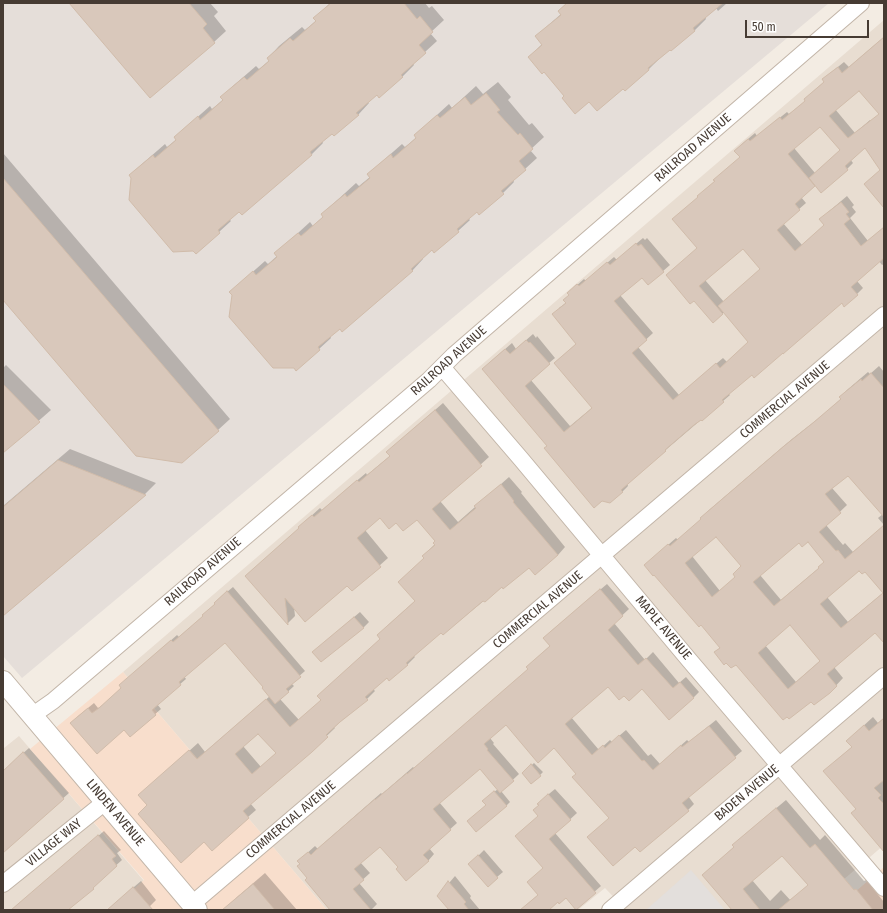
<!DOCTYPE html>
<style>
body{margin:0}
#map{position:relative;width:887px;height:913px;overflow:hidden;background:#f3ece3;font-family:"Fira Sans Condensed",sans-serif}
canvas{display:block}
.frame{position:absolute;inset:0;border:4px solid #463b33;pointer-events:none}
.scale{position:absolute;left:745px;top:20px;width:124px;height:18px;box-sizing:border-box;border:2px solid #463b33;border-top:0;padding-left:5px;font-size:12px;line-height:14px;white-space:nowrap;color:#463b33;-webkit-text-stroke:3px #fff;paint-order:stroke}
</style>
<div id="map">
<canvas width="887" height="913"></canvas>
<div class="frame"></div>
<div class="scale">50 m</div>
</div>
<script>
const ctx = document.querySelector('canvas').getContext('2d');
ctx.lineJoin = 'round';
function paint(path, color) {
  ctx.fillStyle = color;
  ctx.fill(path, 'evenodd');
}
function poly(rows) {
  const path = new Path2D();
  for (const r of rows) {
    path.moveTo(r[0], r[1]);
    for (let i = 2; i < r.length; i += 2) path.lineTo(r[i], r[i + 1]);
  }
  return path;
}
function trace(path, color, width, dash) {
  ctx.strokeStyle = color;
  ctx.lineWidth = width;
  ctx.lineCap = dash ? 'butt' : 'round';
  ctx.setLineDash(dash || []);
  ctx.stroke(path);
}
function label(font, color, halo, rows, align = 'center') {
  ctx.font = font + ' "Fira Sans Condensed",sans-serif';
  ctx.lineWidth = 3;
  ctx.setLineDash([]);
  ctx.textBaseline = 'middle';
  ctx.strokeStyle = halo;
  ctx.fillStyle = color;
  for (const [text, x, y, turn = 0] of rows) {
    ctx.save();
    ctx.translate(x, y);
    ctx.rotate((+turn || 0) * Math.PI / 180);
    ctx.textAlign = isNaN(turn) ? turn : align;
    if (halo) ctx.strokeText(text, 0, 0);
    ctx.fillText(text, 0, 0);
    ctx.restore();
  }
}
const residential = poly([
 [884,20,884,845,808,910,626,910,605,888,578,910,327,910,123,672],
 [19,736,144,881,110,910,3,910,3,752,4,748]
]);
const commercial = poly([
 [123,672,327,910,110,910,144,880,30,749],
 [884,867,884,910,834,910]
]);
const industrial = poly([
 [3,3,829,3,22,678,3,656]
]);
const parking = poly([
 [691,870,725,910,646,910]
]);
const shadow = poly([
 [70,3,210,3,218,12,214,16,226,31,214,42,150,97],
 [330,3,425,3,429,8,432,6,444,20,430,33,437,41,413,63,414,65,403,76,379,97,377,94,368,102,369,103,358,115,332,132,322,141,323,143,312,154,242,213,240,211,229,219,231,221,219,232,132,178,130,175,142,164,165,144,167,147,177,139,175,137,210,106,212,109,224,99,222,97,233,86,256,66,259,69,270,60,268,58,279,46,302,27,305,30,317,20,315,18],
 [567,3,727,3,718,11,716,8,705,17,706,19,695,30,671,50,670,48,649,69,625,89,623,87,590,100,565,96,544,71,529,57,542,44,536,36,561,14,559,11],
 [884,37,884,118,860,89,835,109,855,133,870,120,884,139,884,206,881,170,865,146,850,159,853,163,847,169,815,185,801,197,806,203,783,223,802,245,825,225,827,213,847,196,854,205,852,207,856,212,850,218,868,241,884,227,884,264,882,265,879,261,857,281,863,288,857,294,842,302,783,352,752,374,728,393,730,395,723,401,627,483,628,486,622,492,489,363,512,343,516,349,533,334,536,338,537,336,555,358,530,379,570,426,593,407,555,363,577,343,559,308,567,302,575,287,584,279,586,281,614,257,617,260,643,238,645,240,647,238,670,265,648,284,642,276,620,295,653,333,638,347,679,395,723,358,727,362,749,342,724,312,713,322,694,299,698,248,699,196,741,157,735,151,742,144,755,133,757,136,787,112,789,114,806,101,805,99,825,81,823,79,844,62,849,67],
 [820,125,841,150,815,173,794,148],
 [743,248,761,269,724,302,705,280],
 [498,82,511,97,508,100,529,125,532,123,544,137,530,150,537,158,513,180,514,182,503,193,468,218,470,220,458,231,432,249,422,258,423,259,412,271,330,336,331,338,319,349,233,294,230,292,265,261,268,264,277,256,275,254,310,222,313,226,324,216,322,214,356,183,359,186,370,177,368,174,402,144,405,147,417,137,415,135,449,104,452,108,476,86,483,94],
 [3,153,230,419,218,430,3,298],
 [6,365,51,410,3,452,3,368],
 [879,366,884,372,884,525,878,518,883,514,849,474,832,488,847,505,826,525,843,545,845,543,853,552,884,526,884,631,875,631,834,667,843,678,830,692,811,700,789,718,736,663,715,652,721,647,653,558,676,538,678,540,702,519,701,518,708,511,792,439,823,415,842,398,840,397,847,390,868,372,870,374],
 [716,535,742,566,736,577,720,591,692,556],
 [808,541,825,561,819,568,781,600,760,575,799,542],
 [859,569,865,571,883,593,848,622,827,597],
 [790,624,821,660,796,682,765,645],
 [443,403,489,457,440,501,458,522,509,477,522,492,521,493,565,547,558,555,530,567,502,586,443,634,441,631,413,655,415,657,407,665,387,677,373,689,375,691,367,699,334,727,335,728,311,751,250,803,256,810,248,817,204,841,148,805,148,788,198,743,205,752,270,696,264,687,225,641,184,676,186,679,157,704,161,709,130,736,124,729,77,717,94,703,98,708,106,703,123,687,126,680,177,635,179,637,204,616,221,597,233,587,305,671,291,683,294,686,280,699,299,720,322,700,381,639,386,627,416,600,425,558,423,556,435,544,436,541,417,518,397,522,380,517,365,530,388,558,352,590,348,584,294,607,295,616,288,623,246,576,300,528,299,527,320,508,322,510,366,473,367,475,390,456,387,452],
 [259,733,276,753,261,767,243,746],
 [70,449,156,483,145,494,3,615,3,506],
 [607,584,629,609,614,623,645,660,653,652,679,683,686,677,699,692,693,698,643,688,624,695,608,686,571,717,599,750,610,740,612,742,626,730,648,756,651,754,660,764,687,740,689,742,716,720,742,751,688,796,694,804,688,810,610,817,577,773,555,747,506,724,490,738,494,743,493,744,519,774,501,791,510,802,506,806,487,805,488,797,498,789,480,768,439,802,457,823,429,848,434,854,428,861,399,867,380,845,360,862,370,873,359,883,377,904,371,910,332,910,301,864,305,855,315,846,318,849,323,844,381,793,382,794,413,767,414,768,529,669,527,667,551,645,550,632],
 [360,612,369,622,363,628,313,652],
 [873,717,878,723,884,718,884,778,882,779,884,781,884,851,857,809,833,763,852,747,847,741],
 [29,748,69,793,3,852,3,771],
 [534,763,543,772,532,783,523,773],
 [555,789,577,813,555,833,601,886,576,908,566,896,558,901,547,910,521,910,539,894,544,868,539,815,540,805,544,798],
 [786,800,820,840,825,835,864,881,866,880,884,902,884,910,814,910,800,893,808,885,782,854,752,880,770,901,781,890,792,902,791,910,734,910,703,875,734,847,743,836],
 [104,831,121,850,117,853,122,860,66,910,12,910],
 [484,850,503,872,497,877,475,859],
 [265,873,297,910,227,910,226,908,237,897],
 [455,876,471,896,470,898,480,910,450,910,438,896],
 [141,881,156,900,146,910,107,910]
]);
const building = poly([
 [69,3,189,3,207,24,203,28,215,43,150,98,69,3],
 [331,3,404,3,417,19,420,16,433,32,419,45,426,53,401,75,403,77,379,98,377,95,356,113,359,115,334,136,332,134,310,152,312,155,242,215,239,212,218,230,220,233,196,254,193,251,173,252,129,200,131,178,129,175,153,155,155,158,176,140,174,137,198,116,200,120,223,100,220,97,244,77,247,80,269,61,267,58,290,38,293,41,316,21,313,18,331,3],
 [567,3,723,3,693,28,695,31,671,51,670,50,648,68,649,70,625,91,623,89,597,111,589,102,575,114,562,98,564,96,544,72,542,74,528,57,542,45,535,36,561,15,558,11,567,3],
 [884,37,884,208,864,184,880,170,865,148,845,166,848,170,821,193,809,178,840,150,820,127,788,154,815,186,795,204,800,210,777,230,795,251,824,225,819,219,841,202,849,212,846,214,850,219,844,224,861,246,884,227,884,258,851,287,858,295,844,307,842,303,783,354,783,353,754,378,752,375,722,400,724,402,702,421,701,420,694,425,665,450,666,451,621,490,623,492,610,503,602,501,594,508,544,448,547,446,482,369,505,349,510,354,526,340,529,343,530,342,550,364,525,386,564,432,592,408,554,363,576,344,552,314,566,303,563,300,569,295,567,293,577,284,579,286,607,262,610,265,636,243,638,246,641,244,664,272,648,285,642,278,614,301,647,340,632,353,673,400,716,363,720,368,748,342,718,306,760,269,743,249,699,286,723,314,713,323,694,301,690,304,666,275,697,248,672,219,698,197,697,196,715,181,713,180,740,157,734,151,748,139,750,141,780,117,782,120,805,101,804,99,824,82,822,79,838,67,842,73,884,37],
 [859,91,879,114,848,138,829,116,859,91],
 [486,93,500,110,497,112,518,135,520,133,533,149,519,161,526,170,501,191,504,194,479,215,477,212,457,229,459,232,434,253,432,250,411,269,413,271,342,332,340,329,318,347,320,350,296,371,294,368,273,368,229,317,232,295,229,292,253,271,256,275,277,257,274,253,298,233,301,236,323,217,321,214,345,194,347,197,370,178,367,174,391,154,393,158,416,138,414,135,437,115,440,118,465,97,471,105,486,93],
 [3,178,219,431,182,463,136,456,3,300,3,178],
 [871,373,884,388,884,517,848,476,825,494,841,513,819,532,836,551,838,550,845,559,884,525,884,643,875,633,827,674,837,686,830,693,814,705,811,702,789,719,787,717,783,720,736,665,731,668,726,663,724,665,714,652,720,648,701,625,699,627,654,575,653,576,644,565,668,544,670,546,701,519,700,518,784,446,814,422,841,399,839,397,861,379,862,381,871,373],
 [716,537,741,566,733,574,735,577,712,597,685,563,716,537],
 [808,542,824,562,818,567,819,568,774,606,753,582,799,543,802,547,808,542],
 [859,571,862,574,865,572,883,593,841,628,820,604,859,571],
 [790,625,820,661,788,689,758,653,790,625],
 [3,384,40,422,3,453,3,384],
 [435,410,482,466,432,509,450,530,476,508,474,506,501,484,514,501,513,502,558,555,535,575,529,568,503,589,502,587,485,602,483,601,443,635,441,633,406,663,408,665,389,681,387,678,365,697,368,700,340,722,326,735,328,737,312,752,243,811,249,818,212,851,204,842,181,863,138,814,147,805,138,795,189,750,197,759,266,699,290,727,321,700,317,696,380,639,377,635,415,601,398,582,424,558,422,556,435,545,433,543,435,541,417,520,403,531,396,523,389,529,380,518,357,538,381,567,352,591,347,586,305,622,285,598,288,625,245,576,299,528,298,527,312,515,314,517,357,480,359,482,390,456,386,452,435,410],
 [258,734,276,753,252,774,235,754,258,734],
 [58,460,146,495,3,616,3,507,58,460],
 [600,589,623,616,608,630,638,665,646,658,673,688,680,682,694,698,669,720,642,689,629,701,624,696,619,700,608,687,565,724,592,755,603,745,605,748,619,735,642,761,644,760,653,770,681,745,682,747,709,726,736,758,682,803,689,811,640,852,635,847,613,866,587,837,609,818,572,777,576,774,554,748,538,763,506,725,484,744,488,749,487,750,514,781,500,793,480,769,433,809,451,830,423,855,429,861,406,881,396,869,398,867,380,847,354,869,364,880,353,889,371,910,330,910,305,880,307,878,297,866,300,864,297,861,308,852,311,855,316,850,375,799,375,800,407,773,407,774,528,669,526,667,550,646,543,638,600,589],
 [227,591,301,677,286,689,289,692,275,704,262,688,263,687,225,643,179,682,181,685,152,710,156,715,130,737,124,730,97,754,70,723,88,708,92,713,99,708,121,688,119,685,171,640,173,642,203,616,202,615,215,604,214,603,227,591],
 [354,617,364,628,321,662,312,652,354,617],
 [884,718,884,780,874,788,881,795,878,798,884,804,884,852,851,813,856,809,823,771,852,747,846,741,864,725,869,731,884,718],
 [23,752,64,799,3,853,3,771,23,752],
 [531,764,541,776,531,784,522,773,531,764],
 [494,791,507,806,476,832,467,821,486,805,482,801,494,791],
 [548,794,571,820,549,839,596,893,576,910,566,898,559,904,558,902,549,910,520,910,538,895,527,882,543,868,515,836,538,816,533,810,539,805,537,804,548,794],
 [776,808,810,848,815,844,854,890,856,889,873,910,778,910,808,885,782,856,743,889,760,910,732,910,702,875,734,847,732,845,776,808],
 [98,835,116,856,112,859,117,866,93,888,94,889,68,910,11,910,98,835],
 [478,855,498,878,488,887,468,864,478,855],
 [448,881,466,902,464,904,469,910,449,910,437,896,448,881],
 [253,884,275,910,222,910,253,884],
 [133,887,153,910,107,910,133,887]
]);
const minor = poly([
 [442,367,521,459,690,661,884,888],
 [33,715,53,701,429,380,454,355,861,3],
 [3,884,105,802],
 [192,904,884,315],
 [610,910,884,676]
]);
const tertiary = poly([
 [3,681,197,910]
]);
const streetNames = [
 ["RAILROAD AVENUE",693,148,-41],
 ["RAILROAD AVENUE",449,361,-42],
 ["COMMERCIAL AVENUE",785,400,-40],
 ["RAILROAD AVENUE",203,572,-41],
 ["COMMERCIAL AVENUE",538,610,-40],
 ["MAPLE AVENUE",663,628,50],
 ["BADEN AVENUE",747,793,-40],
 ["LINDEN AVENUE",115,813,50],
 ["COMMERCIAL AVENUE",291,820,-40],
 ["VILLAGE WAY",54,843,-39]
];
paint(residential, '#e8ddd1');
paint(commercial, '#f8decc');
paint(industrial, '#e5ded9');
paint(parking, '#e3dfdc');
paint(shadow, '#0003');
paint(building, '#d9c8bb');
trace(building, '#d1bcaa', 1);
trace(minor, '#c2b5a8', 18);
trace(tertiary, '#c2b5a8', 22);
trace(minor, '#fff', 16);
trace(tertiary, '#fff', 20);
label('13px', '#463b33', '#fff', streetNames);
</script>
